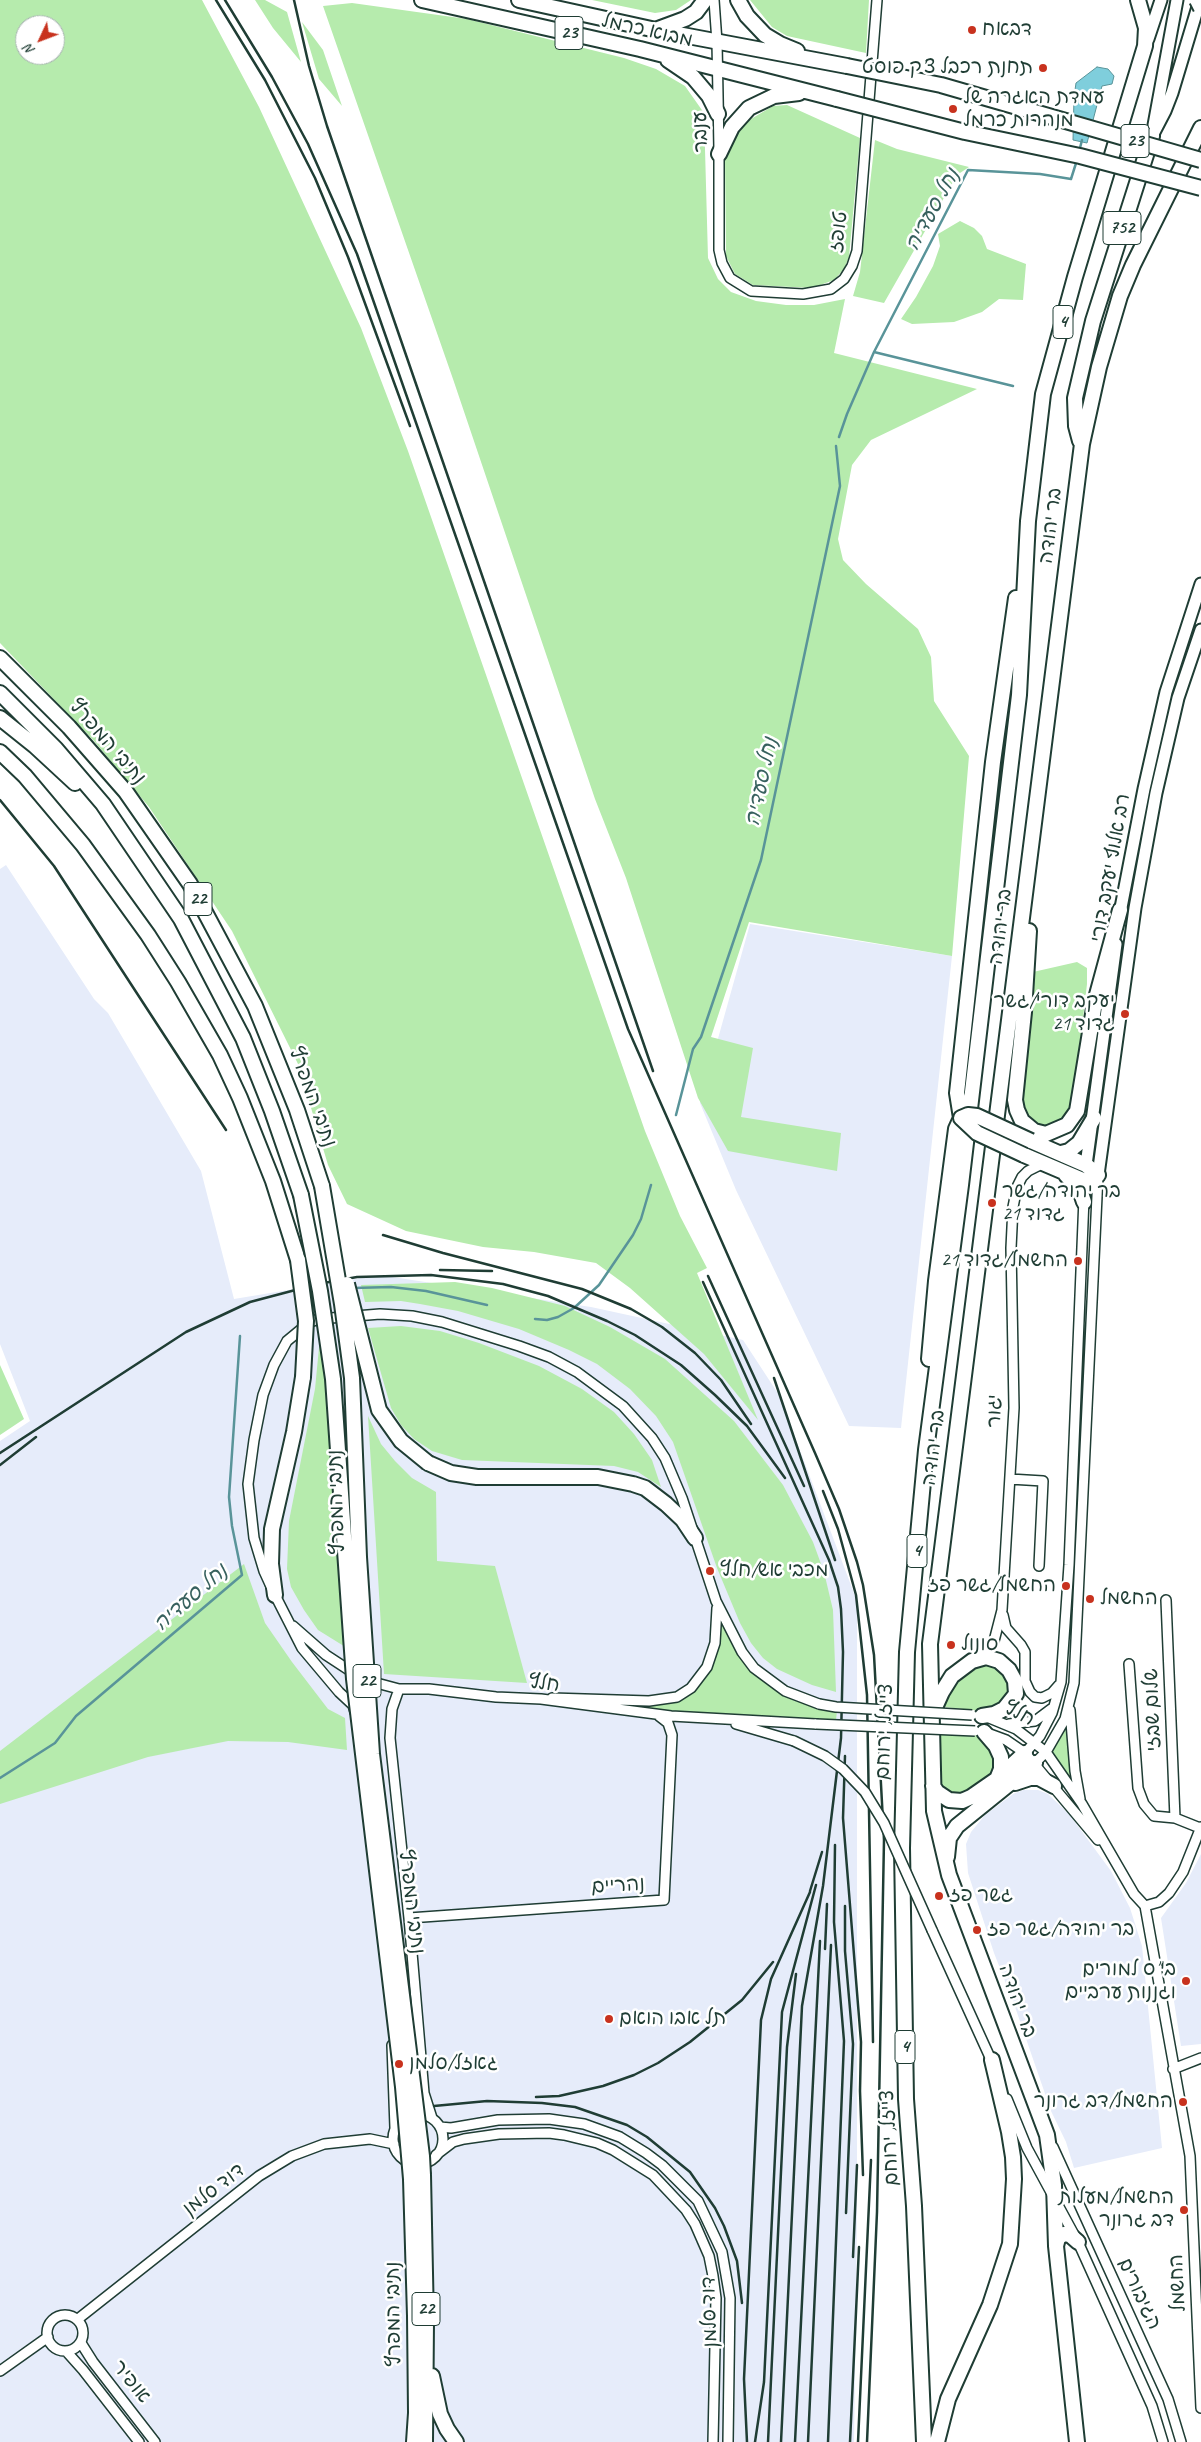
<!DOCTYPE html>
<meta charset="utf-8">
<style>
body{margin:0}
#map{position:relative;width:1201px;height:2442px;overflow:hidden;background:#fff;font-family:Caveat,sans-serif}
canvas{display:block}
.north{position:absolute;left:15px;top:15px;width:50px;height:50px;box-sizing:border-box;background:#fff;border:1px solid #a5b1ae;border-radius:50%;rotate:227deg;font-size:14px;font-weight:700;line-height:20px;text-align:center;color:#1f3d34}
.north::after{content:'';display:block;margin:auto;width:18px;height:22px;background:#c8321e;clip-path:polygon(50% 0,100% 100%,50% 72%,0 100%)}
</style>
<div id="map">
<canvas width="1201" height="2442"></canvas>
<div class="north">N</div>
</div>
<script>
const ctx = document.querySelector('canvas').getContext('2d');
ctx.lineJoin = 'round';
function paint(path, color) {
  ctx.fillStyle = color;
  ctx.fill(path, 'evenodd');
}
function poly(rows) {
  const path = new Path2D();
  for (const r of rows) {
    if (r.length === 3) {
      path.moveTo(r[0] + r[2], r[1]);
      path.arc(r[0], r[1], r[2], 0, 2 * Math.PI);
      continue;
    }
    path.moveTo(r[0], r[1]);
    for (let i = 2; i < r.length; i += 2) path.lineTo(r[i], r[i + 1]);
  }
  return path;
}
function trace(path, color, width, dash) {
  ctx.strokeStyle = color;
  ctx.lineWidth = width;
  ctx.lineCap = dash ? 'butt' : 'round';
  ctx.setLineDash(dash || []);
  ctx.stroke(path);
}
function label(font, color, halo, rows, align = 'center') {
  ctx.font = font + ' Caveat,"Playpen Sans Hebrew",sans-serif';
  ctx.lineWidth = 5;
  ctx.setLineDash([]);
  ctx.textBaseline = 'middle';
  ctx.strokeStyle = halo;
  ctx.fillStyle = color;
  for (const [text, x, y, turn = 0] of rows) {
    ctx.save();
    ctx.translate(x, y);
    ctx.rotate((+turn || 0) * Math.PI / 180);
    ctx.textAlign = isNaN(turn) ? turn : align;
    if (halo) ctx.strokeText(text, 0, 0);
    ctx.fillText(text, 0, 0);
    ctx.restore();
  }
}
const built = poly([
 [6,865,94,999,108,1013,201,1171,234,1299,379,1275,591,1307,743,1340,779,1395,857,1601,857,2221,854,2442,0,2442,0,1441,30,1421,0,1344,0,869],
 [750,924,952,956,901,1428,849,1426,736,1190,700,1103],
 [1023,1790,1038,1790,1048,1794,1069,1814,1111,1871,1130,1908,1142,1946,1162,2148,1074,2168,1066,2142,1051,2111,1014,2004,994,1953,968,1873,966,1844,971,1832,985,1815,1013,1794],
 [1201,1854,1201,2044,1181,2046,1161,1918,1186,1883]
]);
const green = poly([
 [0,0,202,0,259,107,361,328,408,451,645,1131,680,1216,707,1268,697,1273,758,1420,704,1354,630,1288,596,1263,534,1252,483,1247,406,1231,347,1204,328,1165,298,1064,232,931,149,807,94,741,0,643],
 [25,25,55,25,55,55,25,55],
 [255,0,265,0,287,12,301,62,273,28],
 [592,0,691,0,676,10,655,13],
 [750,0,869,0,866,53,787,36,772,27],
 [352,3,467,19,624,58,656,69,685,86,704,113,708,258,718,279,731,292,756,301,786,305,814,305,845,299,834,353,977,389,871,440,852,465,838,539,843,560,866,584,918,629,931,657,934,701,969,756,952,956,749,922,711,1037,753,1048,741,1117,841,1133,837,1171,728,1151,698,1098,626,878,595,799,453,379,323,6],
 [302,22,323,50,342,106,319,79],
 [787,105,860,138,849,257,844,269,834,280,812,288,753,285,735,274,726,256,725,155,742,127,751,119,773,106],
 [875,140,897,149,969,167,957,175,884,303,853,296,860,272],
 [960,221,974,228,982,236,987,249,1026,264,1023,300,999,299,982,312,954,322,912,324,901,319,916,297,933,266,940,246,938,234],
 [1077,962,1087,968,1087,984,1072,1113,1055,1129,1030,1125,1019,1102,1033,972],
 [455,1282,492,1288,565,1306,610,1327,665,1359,734,1421,783,1485,813,1542,824,1572,833,1610,836,1692,812,1685,777,1669,763,1658,751,1643,740,1623,717,1568,673,1442,656,1416,630,1389,597,1364,569,1350,519,1329,458,1311,420,1304,401,1301,365,1302,361,1285],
 [401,1326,440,1331,479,1343,539,1366,582,1389,614,1412,634,1434,652,1460,661,1487,638,1472,614,1466,462,1460,432,1451,414,1439,401,1425,391,1408,368,1328],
 [321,1327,329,1398,347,1648,318,1630,304,1610,291,1587,287,1569,289,1521,315,1389],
 [0,1365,24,1419,0,1435],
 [368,1416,381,1444,395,1461,412,1478,436,1492,437,1561,495,1566,527,1683,384,1674],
 [244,1564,265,1623,292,1662,328,1709,345,1718,347,1750,288,1742,228,1741,148,1757,0,1804,0,1751],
 [721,1625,724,1626,736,1651,752,1671,782,1695,795,1701,837,1711,836,1720,635,1709,635,1704,690,1693,706,1678,716,1657],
 [982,1662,1002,1669,1011,1687,1003,1704,982,1711,944,1707,949,1687],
 [1066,1722,1068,1723,1076,1791,1050,1752],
 [939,1732,977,1735,983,1737,997,1762,990,1779,957,1797,940,1790]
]);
const water = poly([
 [1097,67,1108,69,1114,76,1112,84,1102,86,1087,143,1073,140,1074,97,1076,83,1097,67]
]);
const stream = poly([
 [1079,152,1082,140],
 [874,352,1013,386],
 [839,437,847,414,874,352,968,170,1040,174,1071,179,1077,160],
 [676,1115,693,1049,701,1037,761,860,840,486,836,446],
 [353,1288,391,1287,426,1291,487,1305],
 [535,1319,547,1320,558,1317,574,1308,599,1285,633,1235,641,1219,651,1185],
 [0,1778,55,1743,76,1716,242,1575,232,1526,229,1497,240,1336]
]);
const minor = poly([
 [714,0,717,42,719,150],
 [719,154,719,250,722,263,730,278,751,291,803,294,831,289,844,279,852,266,857,251,877,0],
 [1010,1479,1043,1481,1039,1566],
 [1166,1600,1175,1818],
 [1003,1615,1006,1628,1021,1645,1025,1652,1025,1681,1030,1692,1035,1697,1042,1698,1052,1693,1059,1685],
 [293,1626,326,1655,355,1674,369,1681,399,1689,429,1689,496,1697,541,1699,671,1716,816,1724],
 [976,1658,994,1641,1002,1610,1014,1408,1011,1248,1013,1207,1017,1187,1022,1177,1028,1171,1042,1164],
 [1129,1664,1138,1788,1144,1804,1154,1816,1175,1818,1200,1828],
 [399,1689,392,1709,390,1738,409,1918,424,2093,432,2118],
 [552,1698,649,1701,677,1697,691,1688,707,1667,715,1643,717,1608],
 [1070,1710,1075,1771,1080,1799],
 [355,1712,353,1705,339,1692,302,1648,275,1595,264,1571,254,1538,248,1484,254,1440,263,1395,274,1365,287,1341,310,1322,319,1319,380,1314,412,1316,442,1322,519,1346,549,1357,577,1372,623,1406,652,1438,665,1458,682,1498,716,1601,742,1652,754,1668,785,1691,819,1704],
 [987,1717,1016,1729,1046,1752,1082,1804,1134,1894,1145,1906,1190,2156,1201,2408],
 [736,1724,794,1741],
 [1009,1724,1035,1721,1051,1709],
 [987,1733,1006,1740,1025,1753,1098,1840],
 [1025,1753,1040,1736,1052,1713,1061,1682,1069,1565,1084,1198],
 [1035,1763,1046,1752,1065,1719,1074,1683,1098,1175],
 [1145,1906,1159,1902,1169,1893,1183,1872,1201,1827],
 [409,1918,664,1900,672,1735,668,1723,659,1716],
 [932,1930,993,2064],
 [392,2045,395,2128],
 [1173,2069,1201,2058],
 [1007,2099,1027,2148,1078,2242,1152,2406,1163,2442],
 [418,2139,25],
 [440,2127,451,2128,498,2120,549,2119,584,2124,620,2137,646,2153,662,2165,698,2201,722,2252,730,2298,728,2442],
 [1053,2147,1168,2399,1181,2442],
 [436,2155,453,2142,464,2139,499,2134,549,2133,564,2135,597,2143,613,2150,653,2175,670,2193,686,2210,695,2224,709,2256,713,2276,716,2298,713,2442],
 [65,2333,18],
 [78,2319,259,2176,292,2156,324,2144,370,2139,394,2144],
 [81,2343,93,2362,155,2442],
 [66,2351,83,2370,139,2442],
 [0,2371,48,2337]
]);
const major = poly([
 [1148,39,1161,0],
 [1154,125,1177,0],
 [1152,136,1165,111,1172,93,1200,0],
 [1119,918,1144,789,1166,692,1201,584],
 [1086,1165,1116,944],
 [1098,1175,1135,908,1156,793,1178,698,1201,630]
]);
const highway = poly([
 [422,0,640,49,837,99],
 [519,0,656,30,847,66],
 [738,0,747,16,765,35,780,44,797,51],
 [658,29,685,19,696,12,705,0],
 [668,60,693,77,709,96,718,114],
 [719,154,732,127,749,108,774,96,799,93],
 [1080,441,1076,426,1075,398,1093,321,1152,136],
 [0,658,69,727,126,792,190,884,255,1006,297,1110,322,1186],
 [0,693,56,749,103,804,181,919,243,1038,272,1111,301,1195],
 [0,718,35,746,75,783],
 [0,752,25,776,83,845,148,935,178,982,220,1055,240,1098,273,1181,298,1260],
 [1029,931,1024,1012,1015,1100,1017,1110,1022,1121,1034,1131,1046,1134,1067,1125,1077,1111,1095,1002,1120,910],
 [1061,1153,1069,1151,1079,1143,1094,1118],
 [1024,1155,1085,1181,1098,1175,1086,1165,1031,1141],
 [1066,1175,1080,1190,1084,1202],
 [929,1359,936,1281,956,1129,961,1118,957,1093,993,762,1016,598],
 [428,1463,451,1473,477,1477,598,1477,633,1484,645,1488,666,1504,683,1520,695,1538],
 [275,1595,271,1564,272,1529,294,1432,303,1377],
 [933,1712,942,1692,952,1676,972,1661,986,1657,999,1661,1009,1670,1015,1681,1016,1694,1004,1709,994,1714,982,1716],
 [984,1732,996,1746,1001,1757,1001,1769,997,1779],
 [1015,1783,1030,1778,1039,1778,1054,1786],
 [933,1786,937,1792,949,1800,962,1801,971,1797,997,1779,1025,1753],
 [947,1857,949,1838,957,1826,1035,1763],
 [423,2175,426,2322,425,2442],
 [411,2179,415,2316,416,2413,414,2442],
 [1056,2246,1058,2238,1064,2234,1070,2235,1078,2242],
 [432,2376,440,2414,447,2429,456,2442],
 [924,2442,914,2206,906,2099,902,1848,907,1652,926,1450,961,1185,1019,695,1028,521,1043,394,1075,277,1145,46,1146,28,1138,0],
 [937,2442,948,2399,990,2305,1010,2244,1014,2179,1013,2157,1009,2132,992,2060],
 [1077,2442,1056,2246,1054,2185,1047,2135,949,1875,934,1811,930,1644,1082,444,1099,367,1120,296,1133,265,1201,128]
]);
const rail = poly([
 [216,0,265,80,315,178,348,257,410,426],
 [225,0,272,77,308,144,357,254,628,1029,815,1453,839,1509,857,1562,863,1585,874,1655,884,1840,877,2212,867,2442],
 [294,0,309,66,327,126,653,1071],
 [0,800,54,866,226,1130],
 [383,1235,443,1253,582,1289,631,1309,662,1327,695,1353,721,1380,751,1424],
 [440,1270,492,1271],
 [708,1276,804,1486],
 [703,1282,829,1560,838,1587,841,1609,843,1652,841,1738,823,1886,802,2006,781,2442],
 [774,1378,835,1560],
 [0,1453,186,1332,250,1302,318,1284,357,1277,431,1275,503,1284,548,1296,607,1321,635,1335,681,1365,715,1395,747,1426,785,1478],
 [0,1465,36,1437],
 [823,1491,838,1529,856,1595,867,1695,873,2042],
 [845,1756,843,1818,861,2042,860,2091,863,2175],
 [810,1891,822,1852],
 [845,1906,845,1951,853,2044,846,2213],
 [825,1949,827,1904],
 [536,2097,559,2096,603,2086,634,2075,658,2063,690,2042,742,2000,773,1962],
 [434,2106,487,2101,542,2103,575,2107,627,2125,647,2137,690,2172,715,2208,724,2226,737,2261,742,2303],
 [853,2257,857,2165],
 [747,2442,744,2379,761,2020,771,1979,810,1892],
 [755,2442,764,2382,782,2012,816,1885],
 [768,2442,787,2047,796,1974],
 [795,2442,820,1941],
 [808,2442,831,1945],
 [828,2442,844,2041,834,1922,835,1845],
 [850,2442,859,2247],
 [858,2442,871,2160]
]);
const minorBridge = poly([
 [819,1704,836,1707,972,1715],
 [816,1724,975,1731],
 [794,1741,825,1756,843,1769,865,1792,884,1823,932,1930]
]);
const highwayBridge = poly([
 [1197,0,1201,8],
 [847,66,941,85,1201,160],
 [837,99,965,132,1080,156,1201,188],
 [1024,1155,977,1133,961,1118,968,1115,977,1116,1031,1141],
 [322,1186,342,1304,352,1378,359,1557,372,1754,422,2156,423,2175],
 [301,1195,320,1291,333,1379,354,1679,403,2087,411,2179],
 [298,1260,306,1321,303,1377],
 [347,1284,379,1410,401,1441,428,1463]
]);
const markers = [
 [972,30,5,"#c8321e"],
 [1043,68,5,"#c8321e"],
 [953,109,5,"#c8321e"],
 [1125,1014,5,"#c8321e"],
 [992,1203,5,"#c8321e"],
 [1078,1261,5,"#c8321e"],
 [710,1571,5,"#c8321e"],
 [1066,1586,5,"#c8321e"],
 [1090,1599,5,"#c8321e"],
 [951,1645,5,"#c8321e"],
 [939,1896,5,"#c8321e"],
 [977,1930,5,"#c8321e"],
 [1186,1981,5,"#c8321e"],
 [609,2019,5,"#c8321e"],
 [399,2064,5,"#c8321e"],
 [1183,2102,5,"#c8321e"],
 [1184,2210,5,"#c8321e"]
];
const shields = [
 [569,33,28],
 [1135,141,28],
 [1122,228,38],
 [1063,322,20],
 [198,899,28],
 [917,1551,20],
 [367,1681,28],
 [905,2047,20],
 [426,2309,28]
];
const shieldNames = [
 ["23",569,33],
 ["23",1135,141],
 ["752",1122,228],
 ["4",1063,322],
 ["22",198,899],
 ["4",917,1551],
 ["22",367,1681],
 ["4",905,2047],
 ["22",426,2309]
];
const poiNames = [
 ["דבאח",982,30],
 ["תחנת רכבל צ'ק פוסט",1033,68,"right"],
 ["עמדת האגרה של",963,98],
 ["מנהרות כרמל",963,121],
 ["יעקב דורי/גשר",1115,1002,"right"],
 ["גדוד 21",1115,1025,"right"],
 ["בר יהודה/גשר",1002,1192],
 ["גדוד 21",1002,1215],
 ["החשמל/גדוד 21",1068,1261,"right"],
 ["מכבי אש/חלץ",720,1571],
 ["החשמל/גשר פז",1056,1586,"right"],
 ["החשמל",1100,1599],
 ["סונול",961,1645],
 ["גשר פז",949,1896],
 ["בר יהודה/גשר פז",987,1930],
 ["בי\"ס למורים",1176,1970,"right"],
 ["וגננות ערביים",1176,1993,"right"],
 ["תל אבו הואם",619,2019],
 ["גאזל/סלמן",409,2064],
 ["החשמל/דב גרונר",1173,2102,"right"],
 ["החשמל/מעלות",1174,2198,"right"],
 ["דב גרונר",1174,2221,"right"]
];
const streetNames = [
 ["מבוא כרמל",647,31,13],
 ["ענבר",701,132,-92],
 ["טופז",839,232,-83],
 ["בר יהודה",1051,526,-83],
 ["נתיבי המפרץ",107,742,49],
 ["רב אלוף יעקב דורי",1111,868,-80],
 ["בר יהודה",1001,927,-83],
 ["נתיבי המפרץ",312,1097,70],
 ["יגור",995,1411,-89],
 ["בר יהודה",934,1448,-83],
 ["נתיבי המפרץ",337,1502,-92],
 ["חלץ",544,1684,7],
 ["שלום שבזי",1153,1710,-92],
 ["חלץ",1019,1714,28],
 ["צייזל, ירוחם",885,1732,-88],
 ["נהריים",618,1886,-4],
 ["נתיבי המפרץ",411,1902,83],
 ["בר יהודה",1017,2001,70],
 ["צייזל, ירוחם",890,2138,-93],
 ["דוד סלמן",214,2190,-38],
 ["החשמל",1178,2283,-93],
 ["הגיבורים",1139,2294,65],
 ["דוד סלמן",710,2312,-92],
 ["נתיבי המפרץ",394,2314,-91],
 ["אופיר",131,2382,51]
];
const waterNames = [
 ["נחל סעדיה",933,210,-61],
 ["נחל סעדיה",762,782,-78],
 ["נחל סעדיה",191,1598,-41]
];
paint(built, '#e6ecfa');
paint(green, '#b6ebad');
paint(water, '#7fcedc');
trace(water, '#599499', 1);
trace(stream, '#599499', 2.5);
trace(minor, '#1f3d34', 12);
trace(major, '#1f3d34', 15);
trace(highway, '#1f3d34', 18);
trace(minor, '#fff', 9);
trace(major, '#fff', 11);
trace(highway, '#fff', 14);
trace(rail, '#1f3d34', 2.5);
trace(minorBridge, '#1f3d34', 12, []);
trace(highwayBridge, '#1f3d34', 18, []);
trace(minorBridge, '#fff', 9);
trace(highwayBridge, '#fff', 14);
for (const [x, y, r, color] of markers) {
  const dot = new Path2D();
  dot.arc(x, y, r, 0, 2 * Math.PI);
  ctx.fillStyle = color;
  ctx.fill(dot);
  trace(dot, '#fff', 2);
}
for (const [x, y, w] of shields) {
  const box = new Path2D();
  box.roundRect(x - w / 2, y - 16.5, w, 33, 4);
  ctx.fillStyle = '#fff';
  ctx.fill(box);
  trace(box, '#1f3d34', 1);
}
label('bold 19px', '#1f3d34', null, shieldNames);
label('20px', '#1f3d34', '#fff', poiNames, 'left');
label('20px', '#1f3d34', '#fff', streetNames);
label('italic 21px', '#37615e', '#fff', waterNames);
</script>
